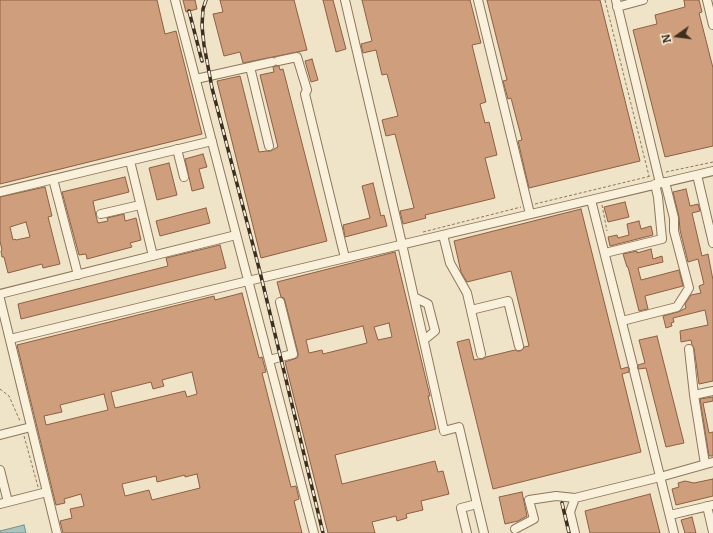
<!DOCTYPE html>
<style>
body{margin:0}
#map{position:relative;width:713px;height:533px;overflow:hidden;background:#f0e4c8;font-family:Literata,serif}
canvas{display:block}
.north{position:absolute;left:657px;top:16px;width:40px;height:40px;-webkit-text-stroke:3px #f7eed8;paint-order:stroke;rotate:256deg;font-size:11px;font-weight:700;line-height:16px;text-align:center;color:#3d2e20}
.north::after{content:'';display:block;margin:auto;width:14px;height:18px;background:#3d2e20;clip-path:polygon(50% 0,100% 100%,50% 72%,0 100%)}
</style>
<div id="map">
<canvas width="713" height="533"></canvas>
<div class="north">N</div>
</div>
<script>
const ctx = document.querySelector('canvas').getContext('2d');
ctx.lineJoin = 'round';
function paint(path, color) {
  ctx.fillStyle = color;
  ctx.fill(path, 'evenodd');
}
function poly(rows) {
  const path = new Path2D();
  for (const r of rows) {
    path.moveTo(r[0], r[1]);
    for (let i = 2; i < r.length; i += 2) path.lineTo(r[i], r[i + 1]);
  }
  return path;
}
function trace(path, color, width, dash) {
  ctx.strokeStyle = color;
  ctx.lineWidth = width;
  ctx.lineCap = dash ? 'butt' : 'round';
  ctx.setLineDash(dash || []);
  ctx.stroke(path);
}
const water = poly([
 [24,525,26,533,0,533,0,531,24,525]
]);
const building = poly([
 [0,0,157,0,165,34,176,31,202,134,0,184,0,0],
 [183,0,195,0,197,9,186,12,183,0],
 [220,0,294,0,307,50,243,63,240,52,224,56,213,14,223,12,220,0],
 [323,0,333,0,346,49,336,52,323,0],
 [362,0,470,0,481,43,472,45,486,102,480,104,485,123,489,122,497,155,485,158,495,198,425,215,426,218,403,224,400,211,414,208,395,134,386,136,382,120,398,116,387,74,382,75,376,50,363,53,361,44,372,41,362,0],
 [487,0,600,0,640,161,529,188,518,141,522,140,511,98,508,99,503,81,507,80,487,0],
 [684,0,699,0,702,12,699,13,713,68,713,146,665,157,633,30,657,24,655,15,685,7,684,0],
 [312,59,318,80,311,82,305,61,312,59],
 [276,66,279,66,280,70,283,69,327,241,261,258,217,81,240,76,259,152,266,151,271,151,274,149,278,147,260,75,274,72,273,67,276,66],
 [203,154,207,167,199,169,204,188,192,191,185,159,203,154],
 [169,163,177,195,157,200,149,168,169,163],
 [125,177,129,192,93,201,96,216,98,223,108,221,107,218,124,214,125,221,136,218,141,240,130,243,132,247,87,259,86,254,79,255,62,192,125,177],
 [373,183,381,216,384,215,387,226,345,237,343,225,370,218,362,186,373,183],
 [45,187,52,216,48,217,60,264,43,268,42,264,8,273,4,257,2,257,1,251,2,250,0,241,0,197,45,187],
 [26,222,30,237,16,240,15,239,13,240,10,227,26,222],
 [686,189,690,206,698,204,700,211,692,213,702,256,708,254,713,280,713,381,699,384,694,348,692,345,691,340,681,342,680,331,708,325,705,310,673,318,674,322,671,323,672,326,666,328,663,316,678,312,686,308,685,304,691,295,701,293,699,286,704,284,698,259,688,262,680,230,679,217,673,192,686,189],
 [625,202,629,217,608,222,604,207,625,202],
 [206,208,210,223,160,236,156,221,206,208],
 [581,209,621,369,628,367,629,369,629,372,622,374,641,452,493,489,457,342,469,339,474,360,478,359,483,359,486,357,515,350,517,351,520,351,522,350,524,347,529,346,511,271,467,282,461,272,454,241,581,209],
 [639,221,641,229,651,226,653,235,610,246,608,237,617,235,618,238,629,235,627,224,639,221],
 [220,245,226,268,21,319,18,304,168,266,166,258,220,245],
 [651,249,653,259,662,256,663,262,638,268,641,280,679,270,683,286,645,296,648,309,639,311,628,267,627,267,623,254,637,251,637,253,651,249],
 [395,252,430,396,428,396,436,429,335,455,342,484,435,461,438,472,443,471,449,494,421,501,423,510,406,514,407,518,397,521,396,516,372,522,375,533,328,533,285,362,297,358,298,356,298,353,285,301,284,298,281,297,277,282,395,252],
 [389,323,392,337,378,340,374,327,389,323],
 [363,326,367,343,323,354,322,350,309,353,306,340,363,326],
 [242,293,259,358,262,357,266,372,262,373,291,487,296,486,299,499,294,501,302,533,63,533,60,521,72,518,70,509,84,506,81,494,64,499,65,503,56,505,17,345,214,296,215,300,242,293],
 [192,372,197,394,187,397,185,391,115,408,111,392,151,382,153,389,164,386,162,380,192,372],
 [104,394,108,410,46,425,44,416,62,412,60,405,104,394],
 [197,474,200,488,152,500,149,490,125,496,122,484,156,476,157,482,185,475,185,477,197,474],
 [657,336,684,443,666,447,646,368,639,369,638,368,638,365,645,363,639,340,657,336],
 [713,397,713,401,703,403,709,433,713,432,713,456,709,456,700,399,713,397],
 [713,479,713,496,676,505,672,489,679,487,678,483,685,481,694,483,713,479],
 [522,492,527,516,518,521,505,524,499,497,522,492],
 [650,494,660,533,590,533,585,511,650,494],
 [692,517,696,533,685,533,681,520,692,517]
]);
const path = poly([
 [605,0,649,176],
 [666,172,713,162],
 [535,204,651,176],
 [602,205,607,231],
 [423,232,521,207],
 [0,389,9,396,20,421],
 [24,436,38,487]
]);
const minor = poly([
 [175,0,314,533],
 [345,0,402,244,444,431,459,427,477,504,461,508,467,533],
 [478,0,530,214],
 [616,0,660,183],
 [707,0,713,25],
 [617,7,643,0],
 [278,61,297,57,307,90,305,94,345,258],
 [250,67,269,146],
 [196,79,272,62],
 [177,149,184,177],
 [130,161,153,256],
 [697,175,713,243],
 [53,179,78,275],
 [0,192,212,141],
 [591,200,633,366],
 [101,214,140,205],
 [443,235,450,263,467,293,481,354],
 [605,253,662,239,658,197,655,184],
 [0,294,236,235],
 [414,297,428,304,435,331,424,340],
 [0,299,57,533],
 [471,310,508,301,519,346],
 [622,321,677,307,689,288,674,231,674,218,665,182],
 [10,339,248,281,713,171],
 [689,349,694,395,705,464],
 [269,360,293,354,280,302],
 [634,371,674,533],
 [694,395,713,391],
 [0,435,31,427],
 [0,470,8,502],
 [0,504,47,492],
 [477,504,484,533],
 [707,506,713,532],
 [670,515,713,505],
 [515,529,534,519,529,500,556,496,575,498],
 [575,533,570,512,575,498,660,477,713,462]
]);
const rail = poly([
 [206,0,203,9,202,26,204,45,212,88,260,272,323,533],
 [189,11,202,61],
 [562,503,569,533]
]);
paint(water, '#a9c4bc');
trace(water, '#6f938a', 1);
paint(building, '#cf9f7d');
trace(building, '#8d5f41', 1);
trace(minor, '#8d765c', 10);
trace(path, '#8d765c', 1, [3, 2]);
trace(minor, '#faf1dc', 8);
trace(rail, '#3d2e20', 3.5);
trace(rail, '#f7eed8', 2, [6]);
</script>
